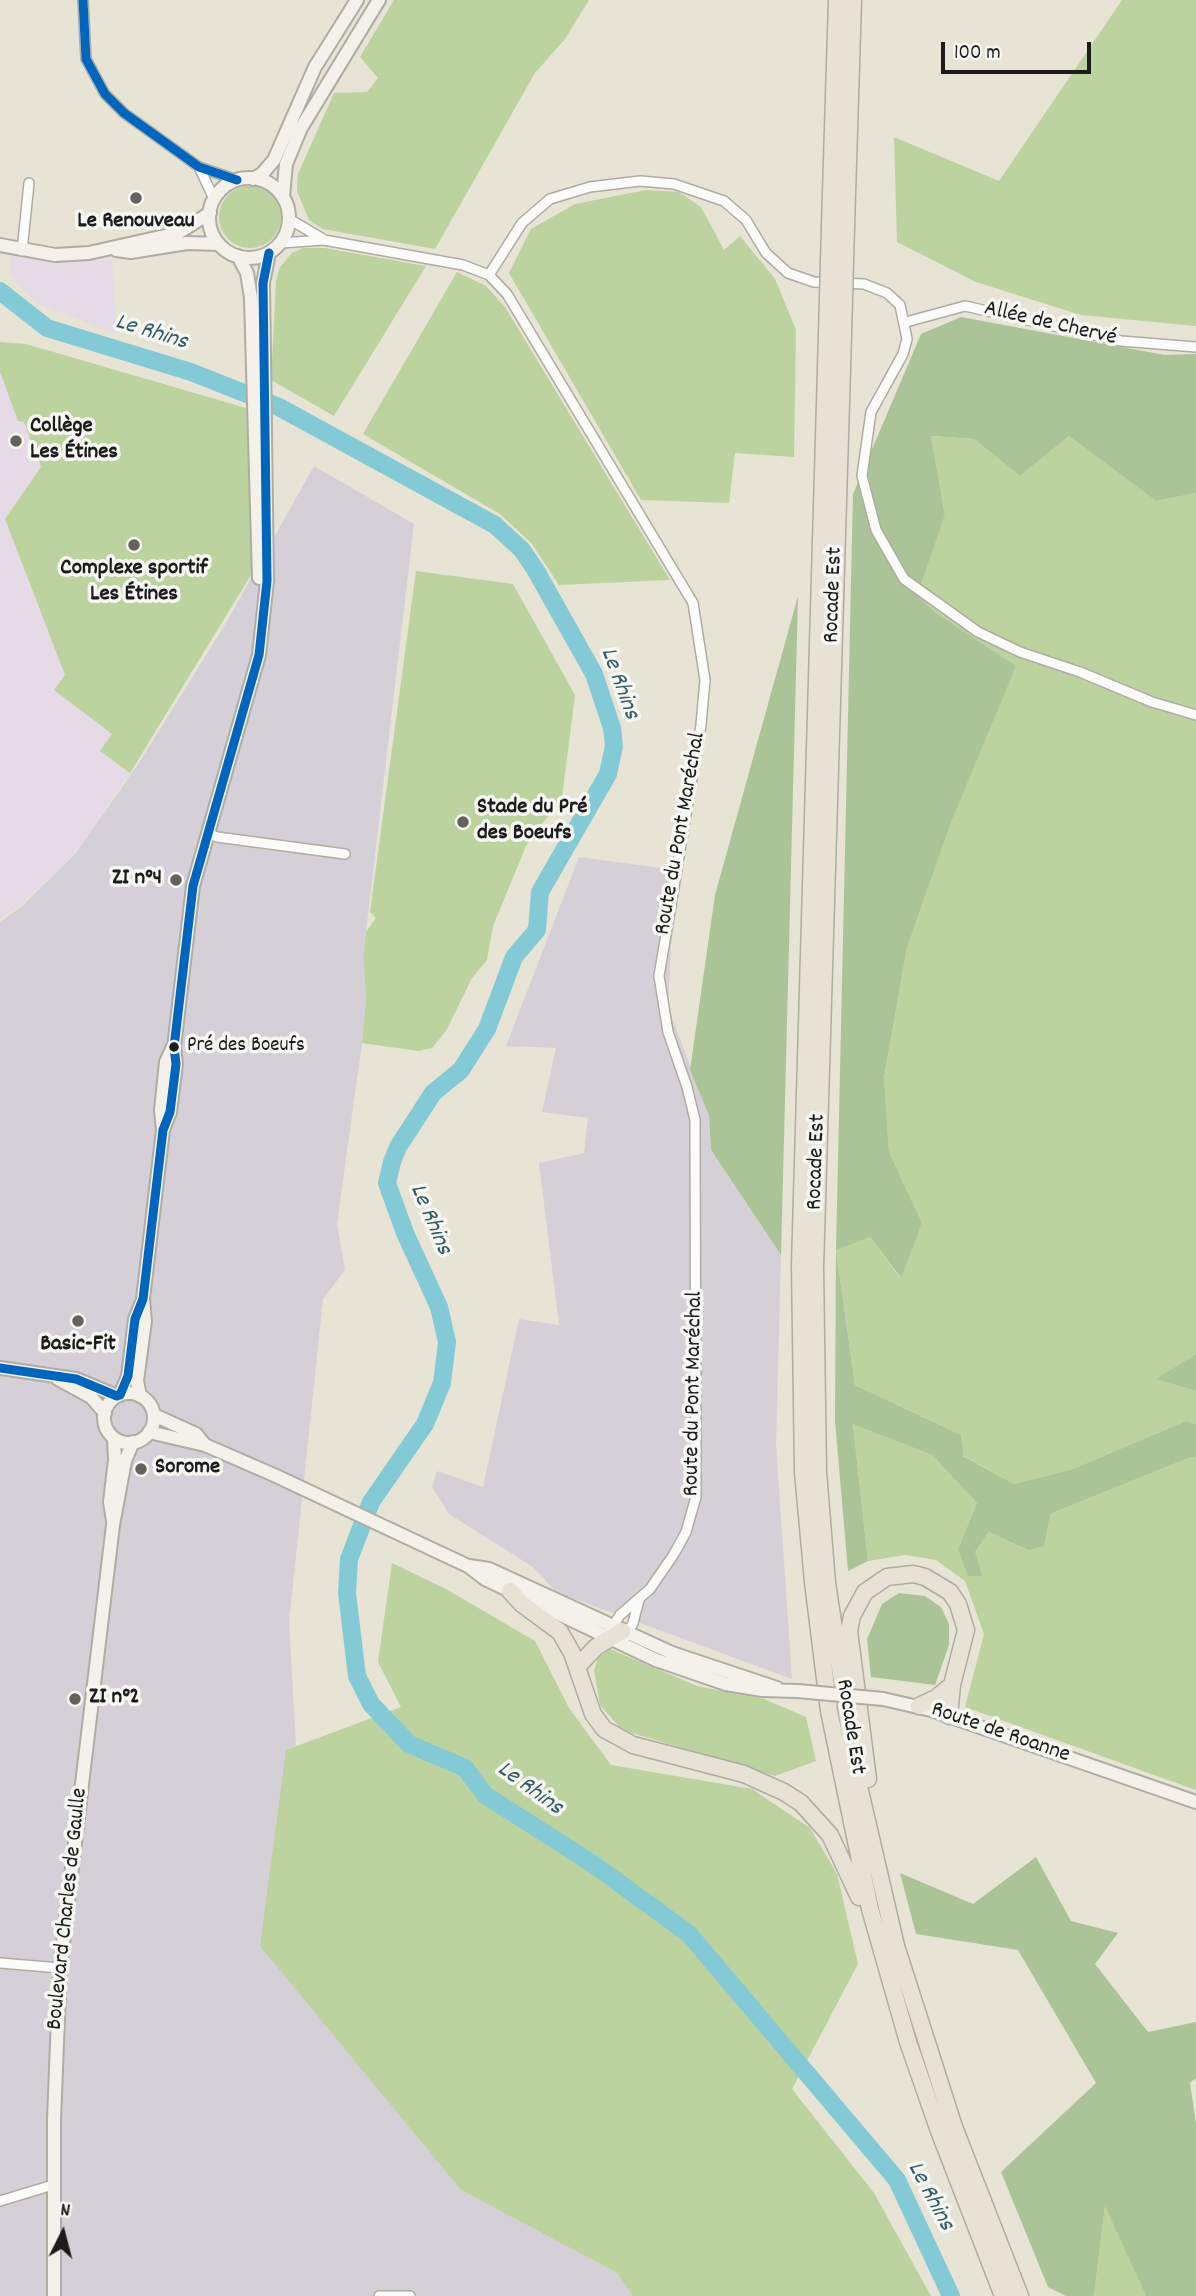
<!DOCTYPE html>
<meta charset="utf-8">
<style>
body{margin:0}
#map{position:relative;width:1196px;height:2296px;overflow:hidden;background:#e7e3d5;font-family:Dekko,sans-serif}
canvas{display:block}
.north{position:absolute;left:28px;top:2198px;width:70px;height:70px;-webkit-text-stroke:5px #f6f6f2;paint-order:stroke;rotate:6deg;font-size:19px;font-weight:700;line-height:28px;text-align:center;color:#1c1c1c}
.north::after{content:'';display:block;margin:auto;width:24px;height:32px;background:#1c1c1c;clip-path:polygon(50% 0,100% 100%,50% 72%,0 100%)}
.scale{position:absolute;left:941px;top:42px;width:150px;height:32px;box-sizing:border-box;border:4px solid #1c1c1c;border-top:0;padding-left:9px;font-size:21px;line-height:24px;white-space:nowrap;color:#1c1c1c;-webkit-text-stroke:5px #f6f6f2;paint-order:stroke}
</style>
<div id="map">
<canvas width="1196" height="2296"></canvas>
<div class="north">N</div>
<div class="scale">100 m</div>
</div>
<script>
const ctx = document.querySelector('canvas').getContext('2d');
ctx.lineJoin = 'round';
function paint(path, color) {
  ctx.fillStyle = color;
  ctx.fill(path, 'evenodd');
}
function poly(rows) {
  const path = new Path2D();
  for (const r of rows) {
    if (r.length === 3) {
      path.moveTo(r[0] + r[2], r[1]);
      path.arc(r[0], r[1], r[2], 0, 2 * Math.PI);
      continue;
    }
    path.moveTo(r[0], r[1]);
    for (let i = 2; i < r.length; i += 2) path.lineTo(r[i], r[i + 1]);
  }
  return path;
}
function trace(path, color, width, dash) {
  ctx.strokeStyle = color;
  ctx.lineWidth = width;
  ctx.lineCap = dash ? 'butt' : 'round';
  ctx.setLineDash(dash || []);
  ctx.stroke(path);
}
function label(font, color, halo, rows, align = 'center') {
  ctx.font = font + ' Dekko,sans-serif';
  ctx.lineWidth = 7;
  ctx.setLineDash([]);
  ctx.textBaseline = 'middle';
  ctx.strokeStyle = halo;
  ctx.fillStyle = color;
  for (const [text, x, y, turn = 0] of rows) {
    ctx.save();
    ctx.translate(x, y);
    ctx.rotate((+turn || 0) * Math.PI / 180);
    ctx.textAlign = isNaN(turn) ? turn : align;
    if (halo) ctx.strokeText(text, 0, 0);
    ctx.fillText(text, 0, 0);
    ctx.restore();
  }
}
const built = poly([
 [11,255,55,262,112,260,117,334,39,304,18,285,11,273],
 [0,372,18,421,24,422,41,467,5,519,65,676,112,734,101,751,130,773,74,854,22,904,0,919]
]);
const industrial = poly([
 [314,466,414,524,363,957,366,998,362,1043,337,1224,345,1270,323,1299,289,1622,296,1745,286,1751,461,2190,617,2273,633,2296,0,2296,0,922,22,906,75,854,139,763,226,623],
 [579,857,683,871,671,945,668,1007,709,1115,711,1150,781,1255,776,1445,792,1679,556,1592,533,1567,449,1514,432,1487,437,1471,483,1487,519,1319,559,1325,539,1163,584,1153,588,1118,542,1112,556,1048,506,1046]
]);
const green = poly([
 [394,0,589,0,565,39,535,73,435,249,323,229,309,220,297,191,298,174,334,93,367,92,378,78,360,57],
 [1122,0,1196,0,1196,326,1081,315,976,282,897,242,894,137,999,181],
 [250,217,31],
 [646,190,679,192,701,207,724,250,740,236,775,279,796,330,794,457,735,453,729,503,641,500,509,273,531,229,575,204],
 [303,248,325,248,426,266,334,416,271,380,276,281,280,267,292,253],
 [457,272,486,286,505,307,670,580,559,585,532,544,500,514,363,434],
 [0,342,26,344,246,408,254,570,130,773,100,751,112,734,54,690,65,675,5,519,41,467,24,422,18,421,0,372],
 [931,436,974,439,1020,476,1069,436,1156,501,1196,493,1196,1354,1157,1379,1196,1391,1196,1424,1186,1421,1073,1469,1014,1484,962,1455,961,1435,855,1385,836,1249,870,1237,900,1278,922,1223,889,1152,884,1079,907,948,953,817,936,613,916,594,945,515],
 [416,571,513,584,575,695,562,797,526,846,493,926,487,960,472,978,446,1031,432,1048,419,1051,362,1043,366,998,363,957,366,932,376,918,370,912],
 [853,1423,932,1455,977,1503,958,1549,975,1552,989,1532,1028,1550,1050,1514,1191,1457,1196,1458,1196,1790,965,1707,984,1634,965,1581,936,1560,905,1555,868,1561],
 [392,1563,446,1589,535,1641,569,1708,611,1765,752,1789,810,1828,837,1874,858,1964,792,2089,874,2193,931,2296,633,2296,617,2273,461,2190,260,1946,286,1750,401,1707,378,1662],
 [610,1649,697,1686,764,1699,806,1717,816,1761,775,1776,622,1730,600,1705,594,1670,598,1658],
 [1105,2205,1146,2296,1094,2296]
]);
const forest = poly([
 [961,317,1165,355,1196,354,1196,493,1156,501,1069,436,1020,476,974,439,931,436,945,515,917,595,936,613,1016,666,953,817,907,948,884,1078,889,1152,922,1223,901,1278,870,1237,836,1250,855,1385,961,1435,963,1456,1014,1484,1073,1469,1186,1421,1196,1424,1196,1458,1191,1457,1050,1514,1044,1546,1028,1550,989,1532,975,1552,982,1576,968,1576,958,1549,977,1503,932,1455,853,1424,868,1561,848,1571,835,1421,836,1249,853,494,921,334],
 [798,596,781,1255,711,1150,709,1115,690,1070,715,895],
 [1196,1354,1196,1391,1156,1379],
 [899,1593,925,1596,941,1607,949,1624,949,1645,935,1685,871,1677,867,1639,882,1604],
 [1036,1857,1071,1921,1118,1933,1095,1964,1148,2032,1196,2022,1196,2078,1190,2083,1196,2123,1196,2296,1146,2296,1105,2206,1094,2296,1066,2296,1048,2287,1001,2172,1096,2083,1018,1950,916,1934,900,1873,973,1904]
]);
const river = poly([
 [0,291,47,328,191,372,277,406,495,525,522,550,535,569,594,674,612,728,614,746,608,774,540,892,537,930,514,957,487,1029,461,1070,433,1093,398,1147,392,1162,387,1183,405,1233,439,1307,447,1342,442,1383,425,1424,371,1502,349,1559,347,1593,357,1676,371,1704,409,1744,465,1768,485,1795,593,1864,689,1934,897,2180,951,2296]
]);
const street = poly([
 [83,0,86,59,105,94,124,113,199,167,214,199],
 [199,167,237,180],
 [289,219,323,239],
 [281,243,324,240,463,265,489,275,507,294,693,603,705,680,701,725,659,976,668,1032,687,1087,695,1120,696,1497,686,1532,674,1554,650,1589,620,1615,611,1629],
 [22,251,29,183],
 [489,275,522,223,550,199,590,187,640,181,674,184,724,201,746,220,766,253,788,273,814,282,864,284,887,293,900,305,907,339,903,354,871,412,862,476,876,530,904,579,978,632,1020,652,1080,672,1152,702,1196,715],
 [906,322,965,306,1121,341,1196,347],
 [207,833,217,837,345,854],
 [626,1636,633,1623,639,1600],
 [0,1963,60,1968],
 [0,2201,53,2185],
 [379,2296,410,2296]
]);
const secondary = poly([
 [249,218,40],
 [253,179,262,174,274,160,315,67,357,0],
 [283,197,286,164,301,128,379,0],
 [0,245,55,255,89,253,178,233,210,213],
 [116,250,131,252,187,243,219,244],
 [238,256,247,273,251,298,259,578],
 [163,1130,170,1112,176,1064,174,1047,193,886,259,655,267,581,263,283,269,253],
 [0,1368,76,1379,117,1396],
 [58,1379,91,1397,105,1413],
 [129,1418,25],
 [120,1395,128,1376,135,1319,142,1302],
 [140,1396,137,1381,145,1321,143,1299,163,1130,161,1110,166,1062,173,1047],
 [154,1415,196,1434,205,1445],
 [149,1432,205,1445,274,1475,468,1566,485,1579,656,1660,726,1684,762,1690,798,1691],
 [113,1521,110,1502,115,1460,114,1438],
 [469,1566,489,1569,672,1653,777,1688],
 [883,1699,931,1710,1196,1802],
 [54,2296,54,2119,60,1968,113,1525,125,1461,133,1442]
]);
const highway = poly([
 [830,225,837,0],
 [846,226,853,0],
 [827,334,800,1265,803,1472,813,1582,829,1711,870,1909,908,2042,939,2131,1003,2296],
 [843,335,815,1267,818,1472,827,1583,857,1778,896,1946,954,2127,1020,2296],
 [510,1591,522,1604,560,1632,572,1653,593,1714,604,1729,633,1745,744,1774,784,1792,801,1803,830,1835,859,1897],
 [577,1667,596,1647,622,1631],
 [919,1706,936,1698,952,1685],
 [868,1779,849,1631,852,1616,865,1592,887,1577,913,1574,925,1577,950,1592,958,1604,966,1630,952,1685,949,1716]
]);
const secondaryBridge = poly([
 [798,1691,883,1699]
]);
const highwayBridge = poly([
 [827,334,830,225],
 [843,335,846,226]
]);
const bus1 = poly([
 [83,0,86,59,105,94,124,113,199,167,237,180],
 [0,1368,76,1379,117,1396],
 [120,1395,128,1376,135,1319,143,1299,163,1130,170,1112,176,1064,174,1047,193,886,259,655,267,581,263,283,269,253]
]);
const markers = [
 [136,198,7,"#63625d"],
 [16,441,7,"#63625d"],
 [134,545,7,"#63625d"],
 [463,822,7,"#63625d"],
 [176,880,7,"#63625d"],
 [174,1047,6,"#1c1c1c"],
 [78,1321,7,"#63625d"],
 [141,1469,7,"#63625d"],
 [75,1699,7,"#63625d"]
];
const busNames = [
 ["Pré des Boeufs",187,1047]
];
const poiNames = [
 ["Le Renouveau",136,223,"center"],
 ["Collège",30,428],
 ["Les Étines",30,454],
 ["Complexe sportif",134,570,"center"],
 ["Les Étines",134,596,"center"],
 ["Stade du Pré",477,809],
 ["des Boeufs",477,835],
 ["ZI n°4",162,880,"right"],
 ["Basic-Fit",78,1346,"center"],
 ["Sorome",155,1469],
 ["ZI n°2",89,1699]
];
const streetNames = [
 ["Allée de Chervé",1050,325,13],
 ["Rocade Est",835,595,-88],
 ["Route du Pont Maréchal",682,834,-80],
 ["Rocade Est",818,1162,-88],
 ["Route du Pont Maréchal",695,1394,-89],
 ["Rocade Est",849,1727,81],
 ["Route de Roanne",1000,1734,19],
 ["Boulevard Charles de Gaulle",69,1909,-84]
];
const waterNames = [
 ["Le Rhins",151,334,17],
 ["Le Rhins",618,684,70],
 ["Le Rhins",429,1220,67],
 ["Le Rhins",529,1790,36],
 ["Le Rhins",929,2197,62]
];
paint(built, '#e5dae5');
paint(industrial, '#d5d0d8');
paint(green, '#bcd29f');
paint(forest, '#abc497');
trace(river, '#84cad6', 18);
trace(street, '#aeaca3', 12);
trace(secondary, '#aeaca3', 16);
trace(highway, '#aeaca3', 19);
trace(street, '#fbfbf9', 9);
trace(secondary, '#f4f1ea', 12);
trace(highway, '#e8e1d5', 16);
trace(secondaryBridge, '#aeaca3', 16, []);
trace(highwayBridge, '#aeaca3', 19, []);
trace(secondaryBridge, '#f4f1ea', 12);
trace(highwayBridge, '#e8e1d5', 16);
trace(bus1, '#0065bd', 9);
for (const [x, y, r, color] of markers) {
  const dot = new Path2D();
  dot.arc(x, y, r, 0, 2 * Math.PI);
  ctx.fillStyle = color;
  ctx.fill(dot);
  trace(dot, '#f6f6f2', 2.5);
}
label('21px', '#1c1c1c', '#f6f6f2', busNames, 'left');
label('bold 23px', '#1c1c1c', '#f6f6f2', poiNames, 'left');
label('23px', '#1c1c1c', '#f6f6f2', streetNames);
label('italic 24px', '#345d67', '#f6f6f2', waterNames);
</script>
